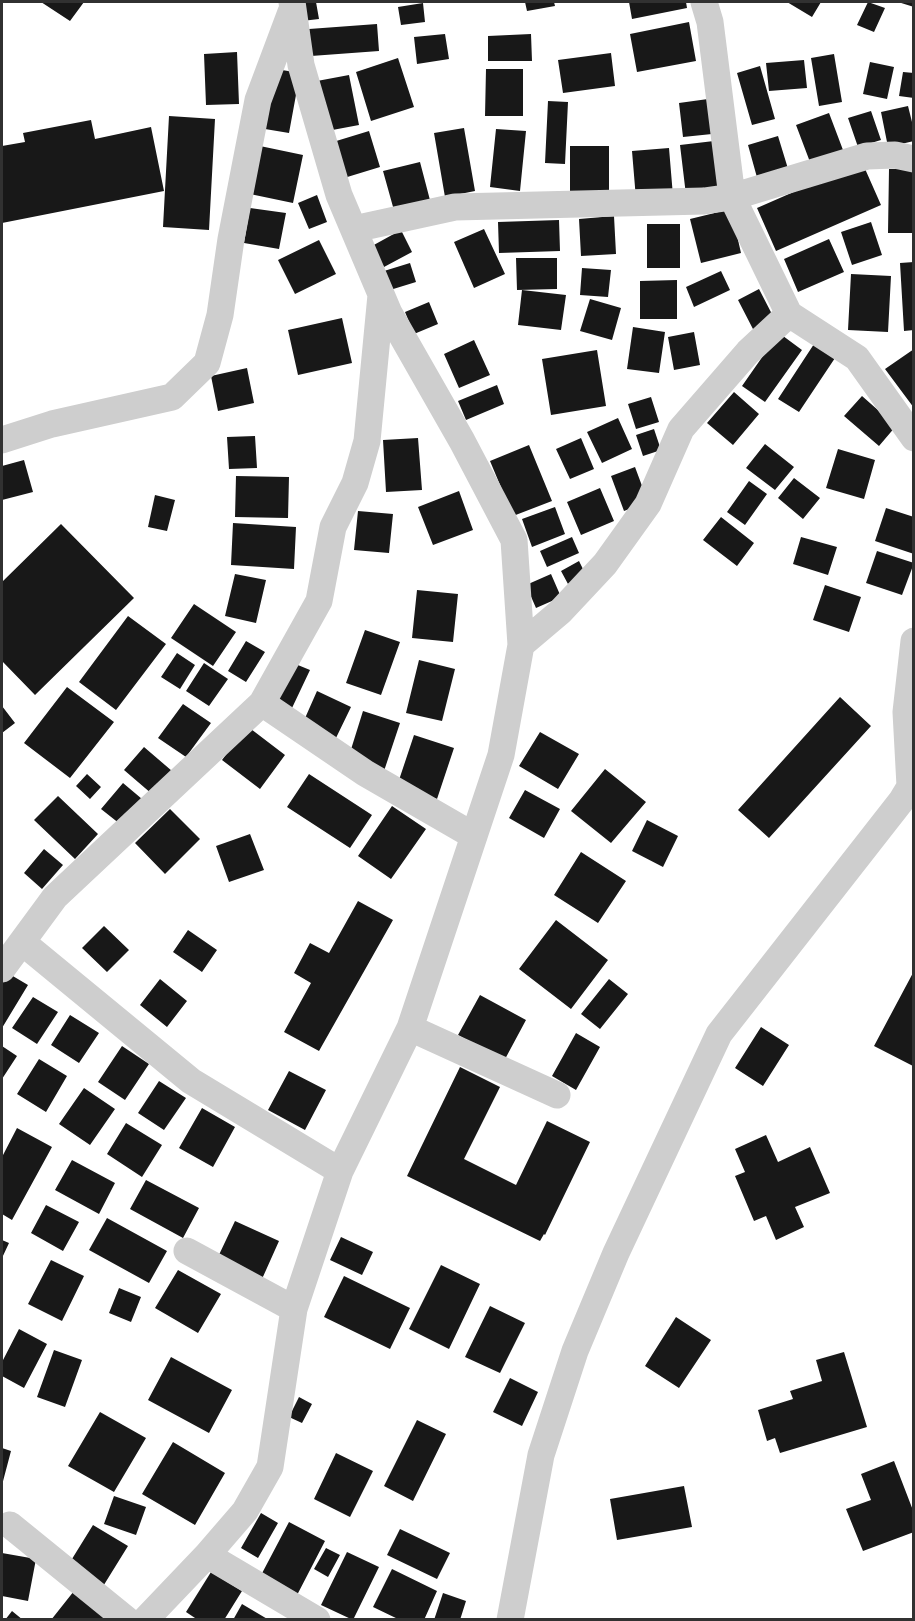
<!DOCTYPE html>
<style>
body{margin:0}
#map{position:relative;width:915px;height:1621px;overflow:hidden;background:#fff;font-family:"Alegreya Sans",sans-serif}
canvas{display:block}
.frame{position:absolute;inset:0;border:3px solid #313131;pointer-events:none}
</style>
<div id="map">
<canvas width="915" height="1621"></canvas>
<div class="frame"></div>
</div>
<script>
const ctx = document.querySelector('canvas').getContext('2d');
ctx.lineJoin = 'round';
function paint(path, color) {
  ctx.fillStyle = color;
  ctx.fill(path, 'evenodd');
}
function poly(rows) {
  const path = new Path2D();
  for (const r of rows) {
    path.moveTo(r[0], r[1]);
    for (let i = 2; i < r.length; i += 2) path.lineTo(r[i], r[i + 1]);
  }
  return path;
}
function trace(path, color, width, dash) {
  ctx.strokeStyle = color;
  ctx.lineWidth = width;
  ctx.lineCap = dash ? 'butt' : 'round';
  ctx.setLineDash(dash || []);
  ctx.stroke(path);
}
const building = poly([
 [41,2,84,2,70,21],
 [299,2,316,2,319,19,302,21],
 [525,2,554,2,555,6,527,11],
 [629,2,686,2,687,8,632,19],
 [787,2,821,2,812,17],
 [868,2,885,8,874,32,857,25],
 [898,2,914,2,914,7],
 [423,3,425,22,401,25,398,7],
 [689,22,696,61,637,72,630,34],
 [377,24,379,51,311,56,309,29],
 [445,34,449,59,417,64,414,37],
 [531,34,532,61,488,61,488,36],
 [237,52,239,104,206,105,204,54],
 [611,53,615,86,563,93,558,60],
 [834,54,842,102,819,106,811,58],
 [398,58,414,107,371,121,356,72],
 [804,60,807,88,769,91,766,63],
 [870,62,894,67,887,99,863,94],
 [760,66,775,119,752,125,737,73],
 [276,69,300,73,289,133,265,129],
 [486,69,523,69,523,116,485,116],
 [903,72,914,73,914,98,899,96],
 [349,75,359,125,327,131,317,81],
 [708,99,712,134,683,137,679,103],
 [548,101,568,102,565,164,545,163],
 [908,106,914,130,914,141,888,147,881,112],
 [871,111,881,140,858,147,848,118],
 [829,113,843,150,810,162,796,125],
 [169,116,215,119,209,230,163,227],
 [91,120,95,139,151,127,164,191,2,223,2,146,25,142,23,133],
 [464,128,475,191,445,197,434,133],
 [496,129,526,131,520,191,490,187],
 [369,131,380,167,344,178,333,142],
 [778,136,789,172,758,181,748,145],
 [714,141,720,191,686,195,680,145],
 [260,146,303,155,293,203,250,194],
 [570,146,609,146,609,195,570,194],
 [669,148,673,196,636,199,632,151],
 [420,162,431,204,395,214,383,171],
 [862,162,881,205,776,251,757,208],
 [889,169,913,169,912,233,888,233],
 [317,195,327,222,309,229,298,203],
 [250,208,286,213,279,249,244,243],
 [731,209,741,253,701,263,690,219],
 [614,216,616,254,581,256,579,219],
 [559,220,560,251,499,253,498,222],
 [871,222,882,255,852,265,841,232],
 [647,224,680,224,680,268,647,268],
 [484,229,505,274,474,288,454,242],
 [401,230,412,252,384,267,372,246],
 [829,239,844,272,798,292,784,259],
 [319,240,336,274,295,294,278,260],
 [516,258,557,258,557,289,517,290],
 [914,262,914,330,904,331,900,263],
 [410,263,416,282,390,290,384,271],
 [582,268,611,270,608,297,580,295],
 [721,271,730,290,694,307,686,287],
 [851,274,891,276,888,332,848,330],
 [677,280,677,319,640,319,640,281],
 [759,289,775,320,754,331,738,300],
 [522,290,566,295,561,330,518,325],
 [590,299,621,308,612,340,580,331],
 [429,302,438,324,414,334,405,312],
 [342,318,352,363,298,375,288,330],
 [633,327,665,332,659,373,627,369],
 [694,332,700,365,674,370,668,337],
 [779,333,802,350,765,402,742,386],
 [474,340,490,375,459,388,444,354],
 [814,344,835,358,799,412,778,399],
 [914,349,914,408,885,369],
 [597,350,606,406,551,415,542,359],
 [247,368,254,403,218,411,211,376],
 [497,385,504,404,466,420,458,401],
 [734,392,759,414,733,445,707,423],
 [862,396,896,426,879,446,844,416],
 [651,397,659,422,636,429,628,404],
 [618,418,632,449,602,463,587,432],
 [654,429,661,450,643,456,636,435],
 [255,436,257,468,229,469,227,437],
 [418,438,422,490,386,492,383,440],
 [581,438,594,469,570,479,556,449],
 [765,444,794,467,775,490,746,468],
 [529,445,552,501,513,516,490,461],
 [838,449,875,460,864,499,826,488],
 [24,460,33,492,2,500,2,466],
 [635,467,648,502,624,511,611,476],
 [236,476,289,477,288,518,235,517],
 [794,478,820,498,803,519,778,498],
 [749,481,767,494,745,525,727,512],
 [600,488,614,521,581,535,567,502],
 [459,491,473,530,433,545,418,507],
 [155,495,175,500,167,531,148,527],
 [555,507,565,534,532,547,522,519],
 [886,508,914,517,914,554,875,541],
 [358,511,393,514,389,553,354,550],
 [721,517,754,543,737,566,703,540],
 [233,523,296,527,294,569,231,565],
 [61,524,134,598,35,695,2,661,2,582],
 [572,537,579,553,547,567,540,551],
 [801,537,837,547,828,575,793,564],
 [877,551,914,563,902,595,866,583],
 [579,561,586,575,568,584,561,571],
 [235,574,266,580,256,623,225,616],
 [551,574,561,597,536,608,526,585],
 [825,585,861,597,849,632,813,620],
 [417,590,458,594,453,642,412,638],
 [194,604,236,632,213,666,171,638],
 [128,616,166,644,116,710,79,682],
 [365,630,400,642,381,695,346,683],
 [246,641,265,652,246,682,228,671],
 [177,653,195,665,180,689,161,677],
 [419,660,455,669,442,721,406,713],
 [204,663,228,679,209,706,186,691],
 [293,663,310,670,292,708,275,700],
 [67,687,114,722,70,778,24,743],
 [317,691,351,707,335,740,302,725],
 [840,697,871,726,769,838,738,810],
 [183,704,211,723,186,757,158,738],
 [2,706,15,723,2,733],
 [363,711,400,723,384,771,348,759],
 [247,726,285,755,260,789,222,760],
 [540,732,579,754,558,789,519,766],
 [414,735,454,748,437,799,397,786],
 [144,747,172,771,152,794,124,770],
 [605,769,646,802,611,843,571,811],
 [87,774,101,787,90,799,76,786],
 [309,774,372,815,350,848,287,807],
 [123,783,142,799,120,824,101,809],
 [525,790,560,809,544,838,509,818],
 [58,796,98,834,75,859,34,820],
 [392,806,426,829,391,879,358,856],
 [170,809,200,839,165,874,135,843],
 [647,820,678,836,663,867,632,851],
 [250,834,264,870,229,882,216,846],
 [44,849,63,865,42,889,24,873],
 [581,852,626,881,598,923,554,895],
 [358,901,393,920,319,1051,284,1032,311,983,294,973,310,943,329,953],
 [556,920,608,960,571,1009,519,969],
 [104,926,129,950,107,972,82,948],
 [188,930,217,950,202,972,173,952],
 [914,971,914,1064,913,1066,874,1046],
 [6,972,28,985,2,1028,2,979],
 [160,979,187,1001,167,1027,140,1005],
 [609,979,628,994,600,1029,581,1014],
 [480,995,526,1020,504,1061,458,1035],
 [33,997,58,1012,37,1044,12,1028],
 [70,1015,99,1033,79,1063,51,1045],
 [761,1027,789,1045,763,1086,735,1068],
 [576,1033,600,1047,576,1090,552,1076],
 [2,1046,17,1056,2,1079],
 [122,1046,149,1064,125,1100,98,1082],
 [39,1059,67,1076,46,1112,17,1094],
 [460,1067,500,1087,464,1159,516,1185,547,1121,590,1142,545,1235,544,1234,540,1241,407,1176],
 [289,1071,326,1090,305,1130,268,1110],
 [159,1081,186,1098,164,1130,138,1113],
 [84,1088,115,1109,90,1145,59,1124],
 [202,1108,235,1127,213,1167,179,1148],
 [126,1123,162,1145,142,1177,107,1154],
 [17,1128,52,1147,12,1220,2,1214,2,1157],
 [766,1135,778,1162,810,1147,830,1193,795,1207,804,1227,776,1240,766,1216,754,1221,735,1176,745,1172,735,1149],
 [72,1160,115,1183,99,1214,55,1190],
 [146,1180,199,1208,183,1238,130,1209],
 [46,1205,79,1222,63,1251,31,1233],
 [107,1218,167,1251,149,1283,89,1250],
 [235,1221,279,1241,262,1279,217,1259],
 [341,1237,373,1252,362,1275,330,1260],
 [2,1240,9,1243,2,1258],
 [51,1260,84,1276,62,1321,28,1304],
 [441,1265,480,1284,449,1349,409,1329],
 [178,1270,221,1294,198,1333,155,1308],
 [344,1276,410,1308,390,1349,324,1317],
 [119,1288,141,1297,131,1322,109,1313],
 [490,1306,525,1323,500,1373,465,1357],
 [676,1317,711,1340,679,1388,645,1366],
 [19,1329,47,1344,24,1388,2,1376,2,1362],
 [54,1350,82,1360,65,1407,37,1397],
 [844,1352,867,1427,780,1453,775,1438,767,1441,758,1410,793,1399,790,1391,822,1381,816,1360],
 [171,1357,232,1390,209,1433,148,1400],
 [510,1378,538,1392,522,1426,493,1412],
 [299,1397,312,1404,302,1423,289,1417],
 [100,1412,146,1438,114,1492,68,1466],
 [417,1420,446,1434,413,1501,384,1486],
 [173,1442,225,1473,195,1525,142,1494],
 [2,1448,11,1451,2,1485],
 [336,1453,373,1471,350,1517,314,1499],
 [894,1461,914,1513,914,1532,863,1551,846,1509,871,1500,861,1474],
 [684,1486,692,1527,617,1540,610,1499],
 [114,1496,146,1507,136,1535,104,1524],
 [261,1513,278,1523,258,1558,241,1548],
 [289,1522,325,1541,295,1599,259,1579],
 [93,1525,128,1546,102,1588,67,1567],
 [400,1529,450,1553,437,1579,387,1555],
 [326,1548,340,1555,328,1577,314,1569],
 [347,1552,379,1567,353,1620,321,1605],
 [2,1553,36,1559,28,1601,2,1596],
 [392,1569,437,1591,424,1620,400,1620,373,1607],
 [211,1572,242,1591,224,1620,198,1620,186,1612],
 [74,1591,108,1620,51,1620],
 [443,1593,466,1601,460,1620,434,1620],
 [242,1604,269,1620,233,1620],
 [12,1611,23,1620,5,1620]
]);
const minor = poly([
 [704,2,710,22,732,197,789,314,857,358,914,438],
 [354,229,455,207,704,201,732,197,867,156,895,155,914,159],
 [2,440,52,424,172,397,207,363,220,315,231,239,258,100,291,12],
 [521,645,560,612,605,564,648,504,681,429,748,352,789,314],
 [262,703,365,773,474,836],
 [910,786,906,712,914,641],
 [22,942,191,1081,340,1171],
 [2,969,55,897,262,703,319,601,333,527,355,483,367,441,381,295],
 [410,1028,557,1095],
 [187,1251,294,1309],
 [10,1525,127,1620],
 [207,1555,317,1620],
 [145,1620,207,1555,245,1511,270,1467,294,1309,340,1171,410,1028,501,755,521,645,514,540,462,441,389,313,339,195,301,65,292,2],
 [510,1620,541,1455,575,1351,616,1253,719,1034,902,800,914,780]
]);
paint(building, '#181818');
trace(minor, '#cecece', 27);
</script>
